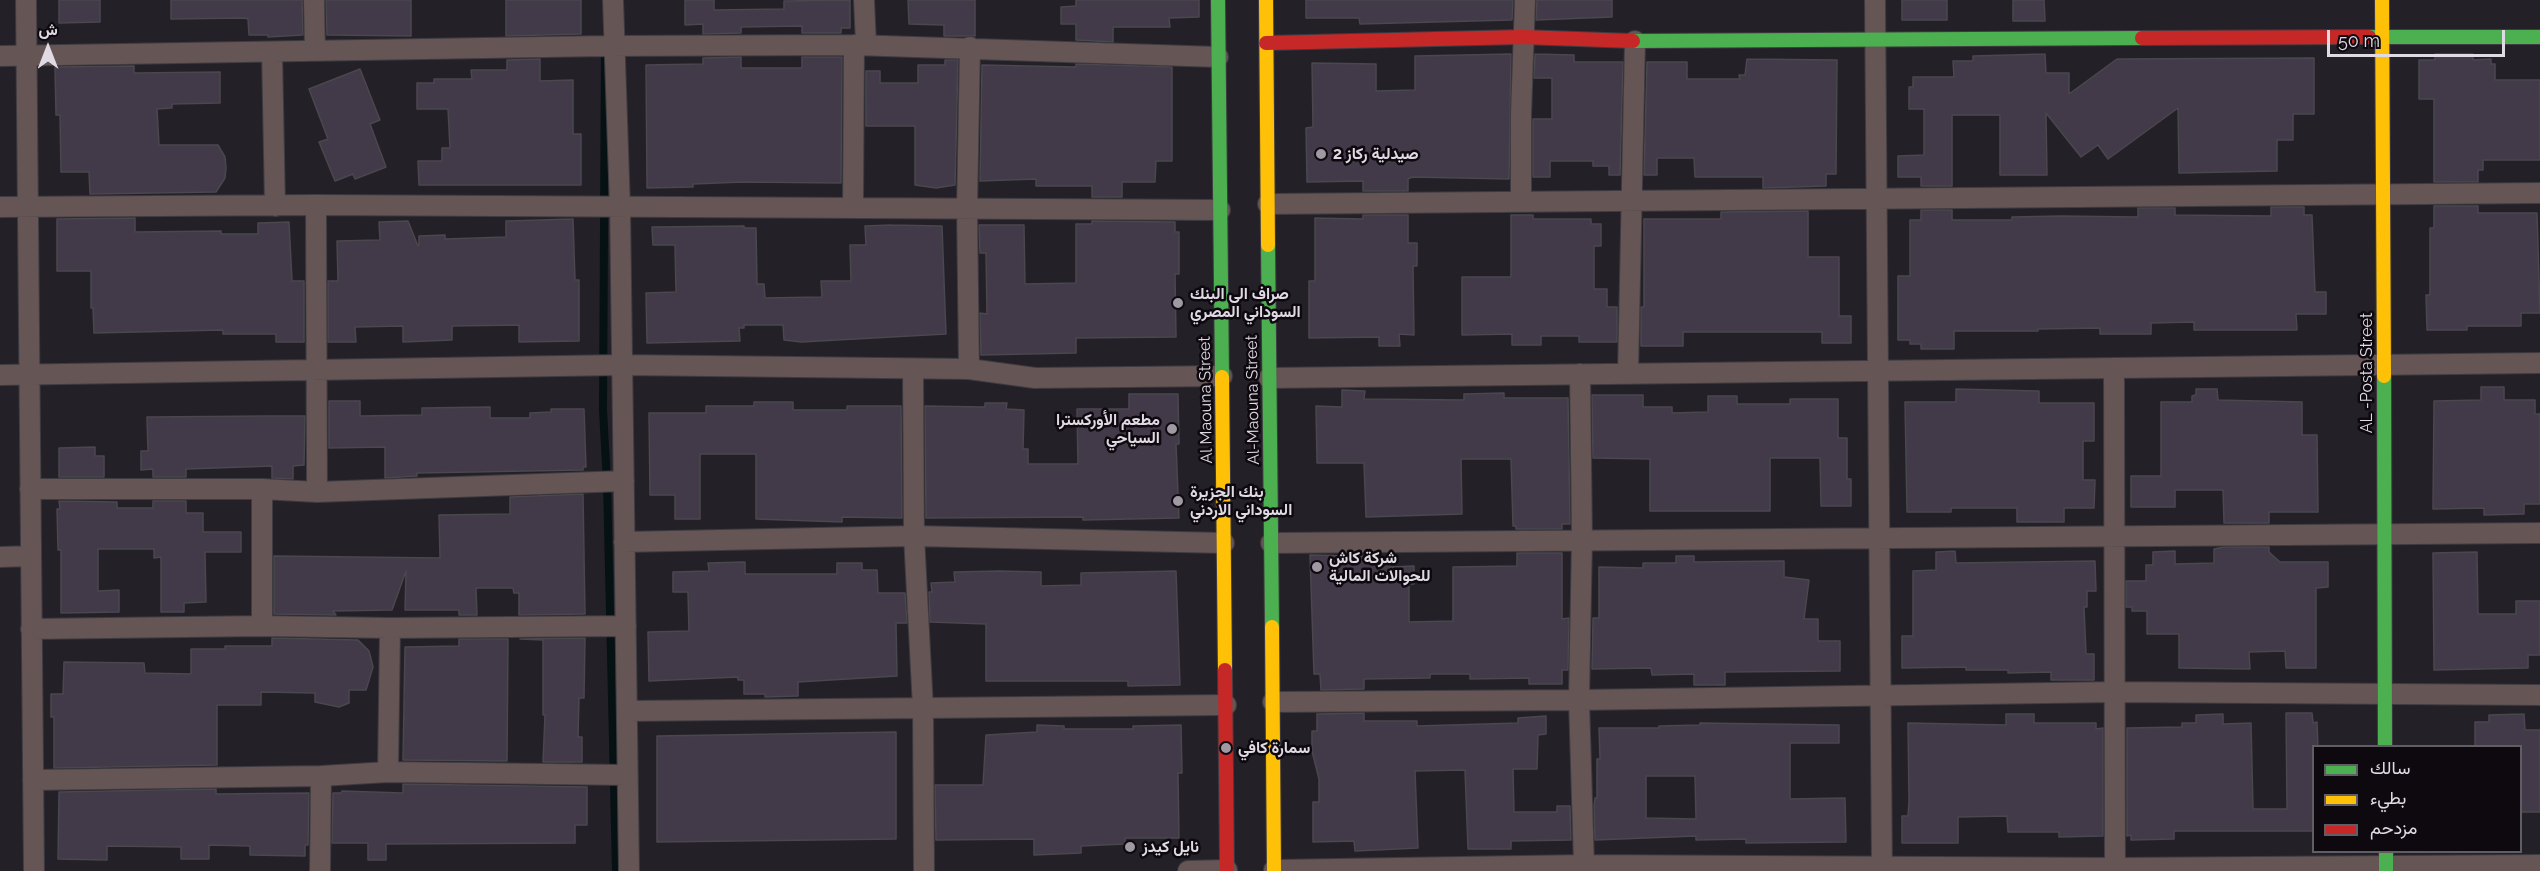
<!DOCTYPE html>
<meta charset="utf-8">
<style>
body{margin:0}
#map{position:relative;width:2540px;height:871px;overflow:hidden;background:#242028;font-family:Raleway,Vazirmatn,sans-serif}
canvas{display:block}
.legend{position:absolute;left:2312px;top:745px;width:210px;height:108px;box-sizing:border-box;background:#0d090f;border:2px solid #615d64;margin:0;padding:8px 10px;list-style:none;font-size:18px;color:#e0dae4}
.legend li{display:flex;align-items:center;gap:12px;height:30px}
.legend b{width:30px;border:2px solid #615d64}
.north{position:absolute;left:18px;top:18px;width:60px;height:60px;-webkit-text-stroke:4px #0d090f;paint-order:stroke;rotate:0deg;font-size:16px;font-weight:700;line-height:24px;text-align:center;color:#e0dae4}
.north::after{content:'';display:block;margin:auto;width:21px;height:27px;background:#e0dae4;clip-path:polygon(50% 0,100% 100%,50% 72%,0 100%)}
.scale{position:absolute;left:2327px;top:30px;width:178px;height:27px;box-sizing:border-box;border:3px solid #e0dae4;border-top:0;padding-left:8px;font-size:18px;line-height:21px;white-space:nowrap;color:#e0dae4;-webkit-text-stroke:4px #0d090f;paint-order:stroke}
</style>
<div id="map">
<canvas width="2540" height="871"></canvas>
<ul class="legend">
<li><b style="height:8px;background:#4caf50"></b>سالك</li>
<li><b style="height:8px;background:#ffc107"></b>بطيء</li>
<li><b style="height:8px;background:#c62828"></b>مزدحم</li>
</ul>
<div class="north">ش</div>
<div class="scale">50 m</div>
</div>
<script>
const ctx = document.querySelector('canvas').getContext('2d');
ctx.lineJoin = 'round';
function poly(rows) {
  const path = new Path2D();
  for (const r of rows) {
    path.moveTo(r[0], r[1]);
    for (let i = 2; i < r.length; i += 2) path.lineTo(r[i], r[i + 1]);
  }
  return path;
}
function trace(path, color, width, dash) {
  ctx.strokeStyle = color;
  ctx.lineWidth = width;
  ctx.lineCap = dash ? 'butt' : 'round';
  ctx.setLineDash(dash || []);
  ctx.stroke(path);
}
function paint(path, color) {
  ctx.fillStyle = color;
  ctx.fill(path, 'evenodd');
}
function label(font, color, halo, rows, align = 'center') {
  ctx.font = font + ' Raleway,Vazirmatn,sans-serif';
  ctx.lineWidth = 5;
  ctx.setLineDash([]);
  ctx.textBaseline = 'middle';
  ctx.strokeStyle = halo;
  ctx.fillStyle = color;
  for (const [text, x, y, turn = 0] of rows) {
    ctx.save();
    ctx.translate(x, y);
    ctx.rotate((+turn || 0) * Math.PI / 180);
    ctx.textAlign = isNaN(turn) ? turn : align;
    if (halo) ctx.strokeText(text, 0, 0);
    ctx.fillText(text, 0, 0);
    ctx.restore();
  }
}
const stream = poly([
 [605,48,603,410,607,482,616,871]
]);
const building = poly([
 [59,0,100,0,100,22,59,23,59,0],
 [171,0,302,0,303,35,268,37,268,35,249,35,248,19,245,18,171,19,171,0],
 [326,0,411,0,411,36,327,35,326,0],
 [506,0,581,0,581,34,506,36,506,0],
 [685,0,714,0,714,10,784,9,784,1,850,0,850,28,841,28,841,33,802,33,802,26,741,27,741,33,703,34,703,24,685,25,685,0],
 [908,0,975,0,975,36,944,36,944,25,909,24,908,0],
 [1076,0,1199,0,1199,17,1169,18,1170,27,1113,27,1113,42,1076,40,1076,24,1061,24,1061,7,1076,6,1076,0],
 [1306,0,1513,0,1512,20,1360,24,1359,18,1306,18,1306,0],
 [1537,0,1612,0,1612,17,1536,20,1537,0],
 [1902,0,1947,0,1947,20,1902,20,1902,0],
 [2013,0,2044,0,2045,21,2013,21,2013,0],
 [1511,54,1509,179,1412,177,1408,179,1408,191,1363,191,1363,181,1307,182,1306,128,1313,127,1312,63,1376,64,1376,91,1415,90,1415,56,1511,54],
 [1535,54,1574,55,1574,62,1623,62,1620,175,1609,175,1609,166,1593,166,1593,161,1550,161,1550,177,1533,177,1533,119,1552,119,1552,78,1534,78,1535,54],
 [2045,54,2046,73,2069,73,2069,94,2117,59,2314,58,2314,114,2293,114,2293,140,2277,140,2277,171,2179,173,2178,108,2108,159,2098,145,2081,157,2046,113,2047,175,2000,175,2000,115,1952,115,1952,186,1921,186,1921,177,1898,177,1898,156,1924,155,1924,109,1909,109,1909,87,1913,87,1913,77,1954,77,1953,61,1973,61,1973,56,2045,54],
 [2435,54,2473,54,2473,60,2491,59,2491,64,2495,64,2495,80,2540,80,2540,160,2483,160,2483,170,2478,170,2478,182,2434,182,2434,99,2419,99,2419,60,2435,60,2435,54],
 [741,57,741,68,802,68,802,57,842,57,841,183,743,182,693,184,693,187,647,188,646,65,703,64,703,58,741,57],
 [540,59,540,81,573,80,573,134,581,134,581,185,419,185,418,161,442,161,442,148,450,148,448,109,417,109,417,83,434,83,434,79,472,79,471,70,507,70,507,60,540,59],
 [1747,59,1837,60,1836,174,1826,174,1826,186,1763,188,1763,177,1695,177,1694,158,1657,158,1657,175,1644,175,1647,62,1687,62,1687,79,1740,79,1739,75,1745,75,1747,59],
 [945,60,958,60,955,185,936,188,915,185,915,126,866,126,866,71,880,71,880,83,918,83,918,65,945,65,945,60],
 [1076,64,1172,67,1172,161,1156,161,1155,182,1122,182,1122,197,1092,197,1092,186,1036,186,1036,179,980,181,982,65,1076,67,1076,64],
 [134,66,134,73,220,72,220,103,172,104,172,108,157,109,159,145,218,145,225,157,226,168,225,178,216,192,90,194,89,172,61,172,60,115,56,115,55,67,134,66],
 [360,69,380,120,370,124,386,167,355,179,353,174,335,181,319,142,328,139,309,89,360,69],
 [2434,206,2478,206,2478,213,2537,213,2540,313,2521,313,2521,326,2467,326,2467,330,2427,330,2426,295,2430,295,2430,228,2434,228,2434,206],
 [2271,207,2304,207,2304,215,2312,215,2315,292,2326,292,2326,314,2296,314,2297,330,2194,330,2194,322,2151,323,2151,334,2100,334,2100,328,2038,329,2038,331,1954,331,1954,349,1921,349,1921,344,1910,344,1910,340,1898,340,1898,276,1910,276,1910,220,1921,220,1921,210,1952,210,1952,220,2012,220,2012,217,2061,216,2138,217,2138,208,2175,208,2175,215,2271,216,2271,207],
 [1808,211,1808,257,1839,257,1839,316,1851,316,1851,343,1822,343,1822,332,1683,332,1683,346,1641,346,1641,307,1644,307,1644,219,1721,219,1721,212,1808,211],
 [1363,215,1408,215,1408,243,1417,243,1417,266,1413,266,1414,335,1399,334,1400,346,1379,346,1379,337,1309,338,1309,281,1315,281,1315,218,1363,219,1363,215],
 [1511,215,1533,215,1533,219,1591,219,1591,224,1601,224,1601,246,1594,246,1594,289,1607,289,1607,307,1617,307,1617,342,1579,342,1579,336,1541,336,1541,345,1512,345,1512,334,1462,335,1462,277,1511,277,1511,215],
 [135,218,135,232,221,231,221,234,258,234,258,223,289,222,292,281,304,281,304,342,276,342,276,334,223,334,223,330,94,333,93,308,91,308,91,271,57,271,57,219,135,218],
 [573,219,575,280,579,280,579,341,519,342,519,325,452,326,452,340,403,342,403,326,355,327,356,342,328,342,328,281,338,281,337,241,380,240,379,222,408,221,418,246,419,245,419,236,445,235,445,239,506,237,506,221,573,219],
 [1092,221,1175,222,1175,232,1179,232,1179,274,1175,274,1176,337,1076,338,1076,353,981,355,980,313,987,314,986,253,980,253,979,225,1024,225,1025,284,1076,283,1076,224,1092,224,1092,221],
 [891,225,942,226,946,334,801,342,784,340,783,325,744,325,744,328,739,328,740,341,647,343,646,293,676,292,675,245,653,245,652,227,744,226,744,228,756,228,757,284,764,284,765,298,822,297,821,281,851,281,850,245,866,245,865,226,891,225],
 [2481,387,2504,387,2504,400,2535,400,2535,414,2540,414,2540,504,2524,504,2524,514,2484,515,2484,508,2433,509,2434,401,2481,400,2481,387],
 [1956,389,2039,391,2039,403,2094,403,2094,441,2083,441,2083,480,2095,480,2094,508,2064,508,2064,522,2017,522,2017,508,1951,508,1951,512,1907,512,1905,402,1956,402,1956,389],
 [2196,389,2217,389,2218,400,2302,402,2302,435,2317,435,2318,512,2269,512,2269,523,2224,523,2223,490,2175,490,2175,507,2131,507,2131,476,2161,476,2161,402,2192,402,2192,396,2196,395,2196,389],
 [1342,390,1365,391,1364,399,1464,400,1464,394,1504,393,1504,398,1568,398,1570,524,1562,524,1562,529,1516,529,1516,526,1513,526,1511,459,1461,459,1462,514,1366,517,1364,463,1317,463,1316,406,1342,407,1342,390],
 [1129,394,1178,394,1179,444,1176,444,1179,518,1083,520,1083,517,926,518,925,406,985,407,985,403,1007,403,1006,409,1024,410,1023,449,1028,449,1028,464,1078,464,1077,409,1129,409,1129,394],
 [1592,395,1643,395,1643,407,1672,407,1672,413,1708,412,1708,396,1737,396,1737,404,1790,404,1790,399,1838,399,1838,438,1847,438,1847,479,1851,479,1851,506,1821,506,1820,458,1770,458,1770,511,1650,511,1650,459,1593,458,1592,395],
 [329,401,360,401,360,416,422,415,422,408,490,407,490,418,530,418,530,413,551,412,551,409,584,409,586,467,583,467,583,470,417,473,417,476,385,478,385,447,329,448,329,401],
 [754,402,793,402,793,410,847,410,847,406,901,406,902,518,842,517,842,522,756,519,756,454,700,454,700,519,675,519,675,495,650,495,649,413,706,413,706,406,754,406,754,402],
 [268,416,305,416,304,465,293,466,293,479,272,478,272,466,186,469,186,477,153,477,153,469,141,470,141,451,148,451,147,417,268,416],
 [95,447,95,456,104,456,104,477,59,477,59,448,95,447],
 [583,494,585,614,519,615,519,593,514,593,513,588,476,588,477,615,459,615,459,610,405,610,406,571,392,610,333,611,336,615,274,614,274,556,440,558,439,515,510,514,510,497,583,494],
 [59,501,117,502,117,508,153,508,153,501,186,501,186,513,203,513,203,532,241,532,241,552,205,552,206,602,184,603,184,612,161,612,161,557,154,558,154,549,98,549,98,591,119,590,119,612,61,613,61,550,58,550,57,509,60,509,59,501],
 [2224,547,2269,547,2269,552,2280,562,2328,562,2328,587,2316,588,2316,668,2286,668,2285,651,2249,652,2250,669,2179,668,2179,634,2147,634,2147,611,2132,611,2132,607,2126,607,2126,581,2146,581,2146,565,2153,565,2153,552,2175,551,2175,564,2214,563,2214,549,2224,547],
 [1955,551,1956,563,2095,561,2096,591,2087,591,2087,607,2084,607,2086,654,2094,654,2094,680,2051,680,2051,672,2008,673,2008,670,1966,670,1966,667,1902,668,1902,636,1913,636,1913,571,1936,570,1936,552,1955,551],
 [2477,552,2478,614,2516,614,2516,601,2540,601,2540,655,2528,655,2528,668,2434,670,2433,553,2477,552],
 [1517,553,1562,553,1562,619,1569,618,1568,670,1562,670,1562,684,1529,684,1529,678,1470,679,1470,674,1430,674,1430,678,1364,679,1364,689,1321,690,1320,674,1314,674,1310,555,1391,557,1390,567,1414,566,1414,584,1409,584,1409,622,1453,621,1453,567,1517,566,1517,553],
 [1676,556,1694,556,1694,562,1784,561,1784,577,1809,580,1804,619,1818,619,1818,641,1840,641,1840,671,1725,672,1725,685,1694,685,1694,674,1652,675,1651,668,1592,669,1593,618,1599,618,1599,567,1643,568,1643,563,1676,563,1676,556],
 [745,562,745,574,837,574,837,563,862,563,862,570,877,570,878,593,905,593,907,623,896,623,897,676,798,682,798,696,765,697,765,694,744,694,744,680,738,680,738,677,649,681,648,632,689,631,688,592,673,592,673,572,709,571,708,563,745,562],
 [999,571,1041,572,1041,586,1081,585,1081,573,1176,571,1180,685,1128,686,1128,681,986,681,986,624,930,622,929,592,932,592,931,583,955,582,954,572,999,571],
 [272,638,358,640,369,651,373,667,366,690,349,690,349,703,339,707,315,702,315,693,261,692,261,705,217,705,217,765,54,768,54,717,51,717,51,694,63,694,64,662,144,663,145,673,191,674,191,649,225,649,225,646,272,646,272,638],
 [585,638,584,698,579,698,578,737,582,737,582,762,543,762,545,715,543,715,543,640,520,639,585,638],
 [459,639,508,639,507,761,403,760,405,647,459,646,459,639],
 [1364,713,1364,721,1417,721,1417,726,1518,723,1518,718,1546,716,1546,734,1538,735,1537,769,1513,769,1514,812,1557,812,1557,806,1570,806,1571,840,1511,841,1511,849,1468,849,1465,770,1415,771,1418,848,1355,851,1354,841,1313,842,1313,802,1319,802,1319,779,1312,751,1312,731,1317,731,1317,714,1364,713],
 [2286,713,2312,713,2313,723,2317,722,2318,747,2313,747,2313,831,2174,831,2174,839,2131,840,2131,835,2127,836,2127,728,2182,727,2182,723,2196,723,2196,715,2223,714,2223,724,2251,723,2253,809,2287,809,2286,713],
 [2006,714,2034,714,2034,723,2096,723,2096,729,2103,728,2103,836,2059,837,2059,832,2008,832,2007,816,1958,817,1958,843,1902,843,1902,816,1908,816,1909,802,1908,723,2006,725,2006,714],
 [2524,714,2525,730,2540,730,2540,812,2520,812,2520,747,2475,747,2475,722,2489,722,2489,715,2524,714],
 [1700,723,1839,725,1839,743,1790,743,1790,799,1845,798,1846,842,1746,843,1746,839,1696,840,1696,836,1595,840,1594,806,1595,798,1597,798,1597,759,1600,759,1599,728,1659,728,1659,726,1700,725,1700,723],
 [1646,776,1695,776,1696,819,1646,818,1646,776],
 [1037,725,1064,726,1064,729,1133,729,1133,726,1181,725,1182,773,1178,773,1179,838,1125,838,1125,844,1081,846,1081,853,1034,855,1034,839,936,840,935,785,983,785,986,735,1037,732,1037,725],
 [896,732,896,839,657,842,657,736,896,732],
 [403,784,587,787,587,825,575,825,575,843,386,844,386,860,368,860,368,843,332,843,333,793,341,793,342,791,403,793,403,784],
 [216,789,216,794,309,793,308,845,305,845,305,856,250,855,250,846,209,845,209,859,181,859,181,847,107,846,107,860,58,859,59,792,216,789]
]);
const street = poly([
 [26,0,34,871],
 [314,0,315,51],
 [613,0,620,207,629,871],
 [1875,0,1882,871],
 [272,52,275,206],
 [0,56,605,46,854,45,1218,57],
 [1521,201,1521,115,1525,0],
 [1268,204,2540,193],
 [316,205,317,492],
 [0,207,316,205,1220,210],
 [853,207,854,45,866,44,864,0],
 [2114,368,2115,871],
 [913,369,914,536,923,708,924,871],
 [969,369,967,208,970,47],
 [1580,374,1582,539,1579,700,1584,865],
 [1628,374,1635,41],
 [0,375,622,365,969,369,1035,378,1222,376],
 [1269,378,2540,363],
 [30,489,262,489,317,492,624,481],
 [262,489,262,626],
 [624,542,914,536,1224,543],
 [1271,543,2540,533],
 [0,557,31,556],
 [31,629,262,626,390,628,626,626],
 [1273,702,1579,700,2114,692,2540,695],
 [627,711,1226,705],
 [388,772,390,628],
 [33,780,321,776,388,772,627,775],
 [1274,870,1584,865,2115,868,2540,865],
 [320,871,321,776],
 [1188,871,1227,870]
]);
const fast = poly([
 [1218,0,1222,377],
 [2369,37,2540,37],
 [1633,41,2142,38],
 [1268,245,1272,627],
 [2384,376,2385,746],
 [2386,852,2386,871]
]);
const slow = poly([
 [1266,0,1268,245],
 [2382,0,2384,376],
 [1222,377,1225,670],
 [1272,627,1274,871]
]);
const jam = poly([
 [2142,38,2369,37],
 [1266,43,1522,37,1633,41],
 [1225,670,1227,871]
]);
const markers = [
 [1321,154,6,"#9e99a2"],
 [1178,303,6,"#9e99a2"],
 [1172,429,6,"#9e99a2"],
 [1178,501,6,"#9e99a2"],
 [1317,567,6,"#9e99a2"],
 [1226,748,6,"#9e99a2"],
 [1130,847,6,"#9e99a2"]
];
const poiNames = [
 ["صيدلية ركاز 2",1333,154],
 ["صراف الي البنك",1190,294],
 ["السوداني المصري",1190,312],
 ["مطعم الأوركسترا",1160,420,"right"],
 ["السياحي",1160,438,"right"],
 ["بنك الجزيرة",1190,492],
 ["السوداني الاردني",1190,510],
 ["شركة كاش",1329,558],
 ["للحوالات المالية",1329,576],
 ["سمارة كافي",1238,748],
 ["نايل كيدز",1142,847]
];
const streetNames = [
 ["AL -Posta Street",2367,373,-90],
 ["Al Maouna Street",1206,400,-91],
 ["Al-Maouna Street",1253,400,-91]
];
trace(stream, '#061113', 8);
paint(building, '#423a48');
trace(building, '#4a474e', 1.5);
trace(street, '#3e3b41', 22);
trace(fast, '#3e3b41', 16);
trace(slow, '#3e3b41', 16);
trace(jam, '#3e3b41', 16);
trace(street, '#655554', 20);
trace(fast, '#4caf50', 14);
trace(slow, '#ffc107', 14);
trace(jam, '#c62828', 14);
for (const [x, y, r, color] of markers) {
  const dot = new Path2D();
  dot.arc(x, y, r, 0, 2 * Math.PI);
  ctx.fillStyle = color;
  ctx.fill(dot);
  trace(dot, '#0d090f', 2);
}
label('bold 16px', '#e0dae4', '#0d090f', poiNames, 'left');
label('16px', '#e0dae4', '#0d090f', streetNames);
</script>
